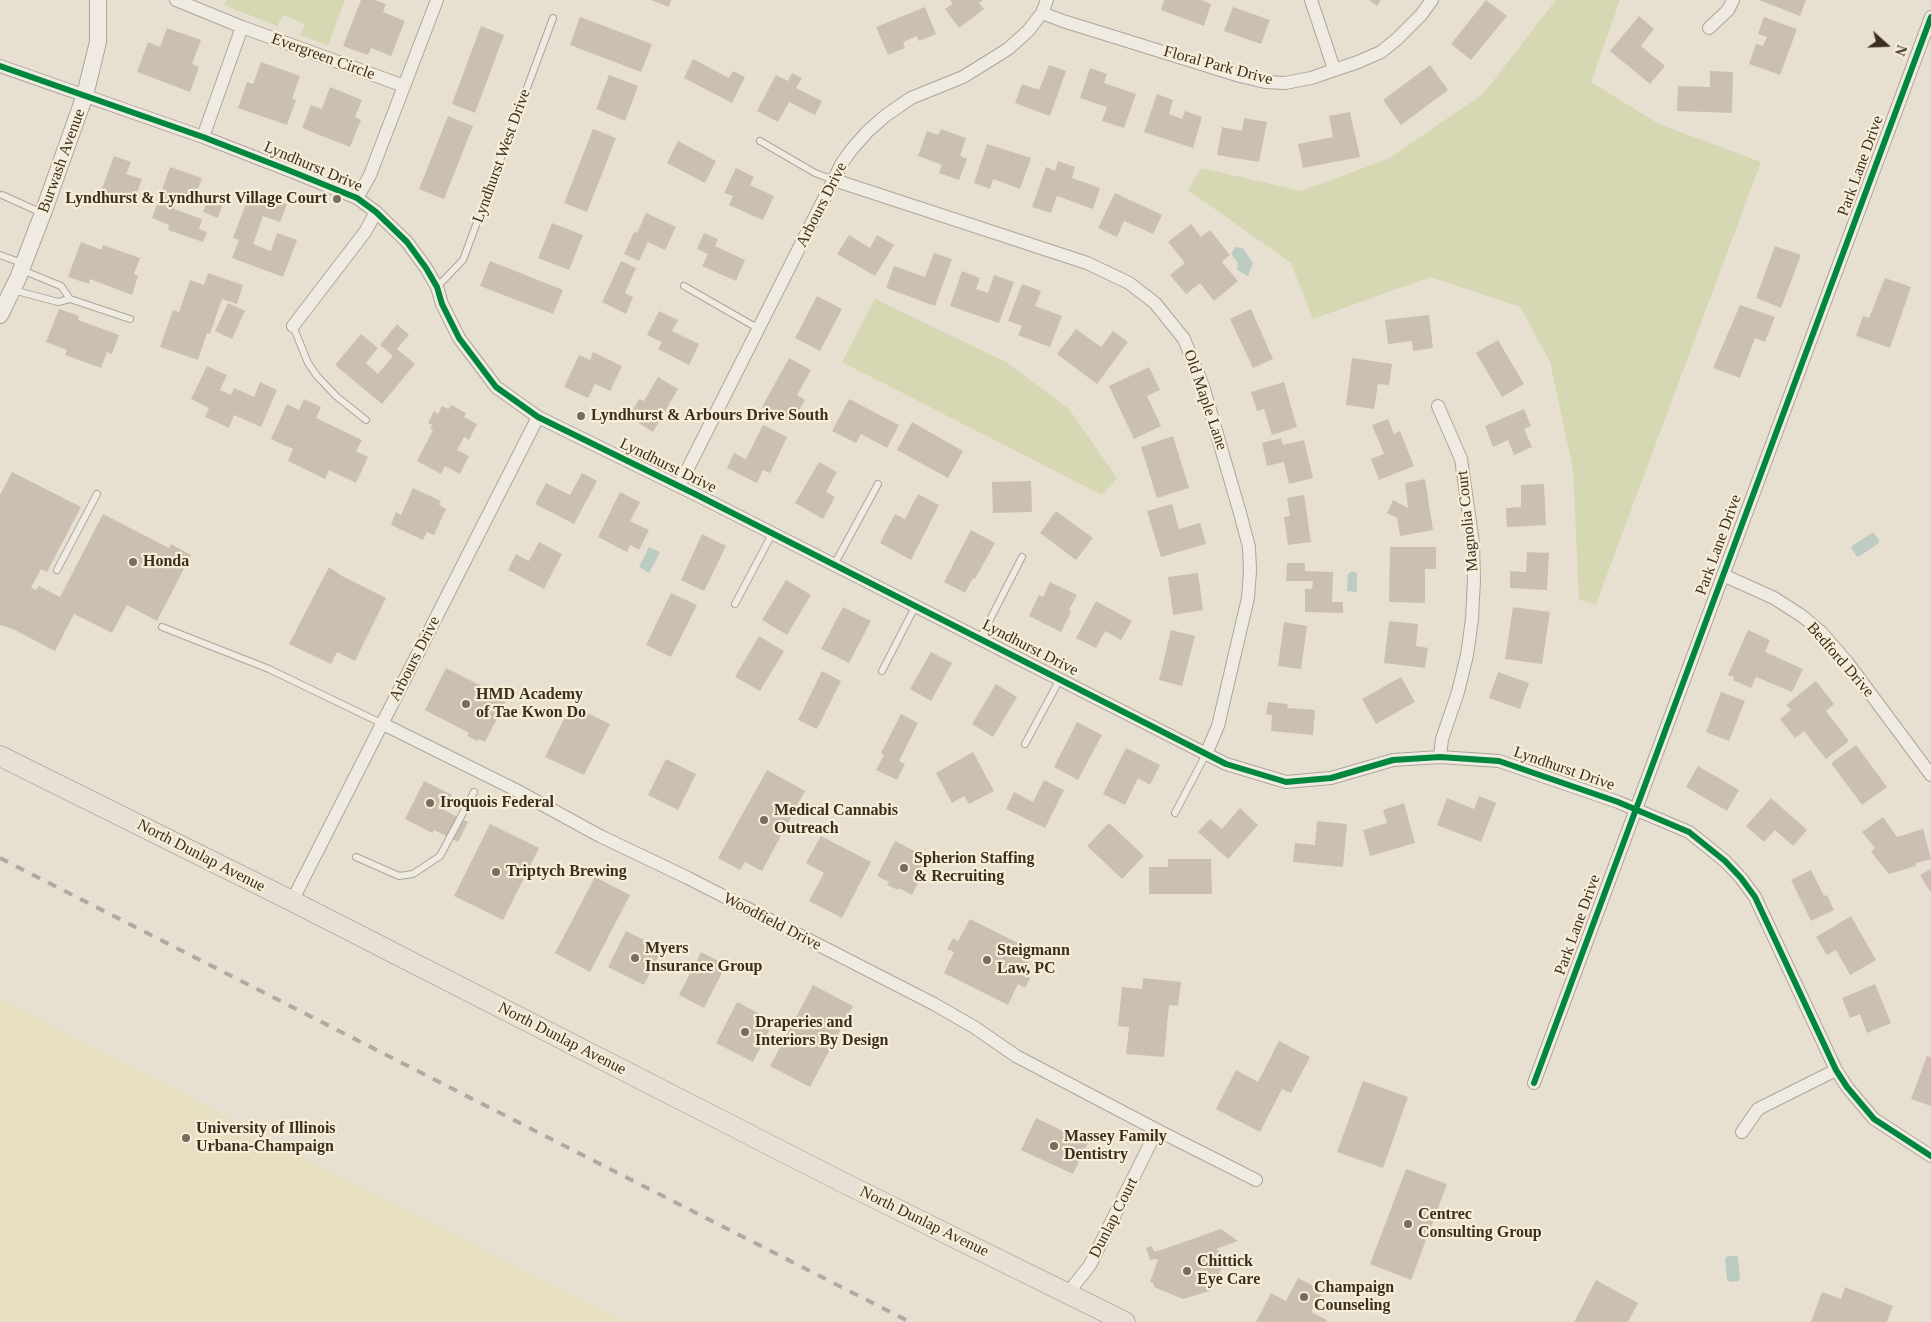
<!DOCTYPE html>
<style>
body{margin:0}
#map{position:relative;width:1931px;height:1322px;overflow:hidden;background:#e7e0d1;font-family:Georgia,serif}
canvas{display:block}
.north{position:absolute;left:1861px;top:20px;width:50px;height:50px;-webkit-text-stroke:4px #f7eed8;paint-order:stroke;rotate:110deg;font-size:14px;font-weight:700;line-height:20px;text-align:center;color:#3d2e20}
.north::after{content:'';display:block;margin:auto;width:18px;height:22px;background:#3d2e20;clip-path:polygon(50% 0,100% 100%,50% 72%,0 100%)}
</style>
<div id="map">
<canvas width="1931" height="1322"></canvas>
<div class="north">N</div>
</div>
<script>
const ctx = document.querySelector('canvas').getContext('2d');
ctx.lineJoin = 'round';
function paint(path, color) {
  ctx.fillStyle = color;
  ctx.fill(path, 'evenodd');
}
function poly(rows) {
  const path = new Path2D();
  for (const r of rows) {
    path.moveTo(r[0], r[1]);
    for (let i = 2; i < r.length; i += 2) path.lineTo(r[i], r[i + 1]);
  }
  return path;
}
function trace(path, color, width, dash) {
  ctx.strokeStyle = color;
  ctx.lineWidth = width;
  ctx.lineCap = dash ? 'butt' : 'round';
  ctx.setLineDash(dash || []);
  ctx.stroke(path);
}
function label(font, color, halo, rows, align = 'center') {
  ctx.font = font + ' Georgia,serif';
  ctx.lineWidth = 4.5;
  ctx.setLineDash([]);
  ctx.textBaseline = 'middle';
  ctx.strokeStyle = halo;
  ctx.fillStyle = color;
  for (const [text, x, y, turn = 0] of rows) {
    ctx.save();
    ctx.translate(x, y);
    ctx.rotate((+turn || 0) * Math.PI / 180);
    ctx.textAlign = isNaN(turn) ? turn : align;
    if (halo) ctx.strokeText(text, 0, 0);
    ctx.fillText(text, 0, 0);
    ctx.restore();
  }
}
const farmland = poly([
 [0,998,239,1123,625,1322,0,1322]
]);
const green = poly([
 [227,0,345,0,328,45,300,35,305,24,283,15,277,26,224,5],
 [1556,0,1620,0,1591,82,1659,124,1761,162,1596,604,1579,600,1573,469,1550,362,1520,307,1430,277,1313,319,1291,263,1188,190,1201,168,1301,191,1388,159,1483,94],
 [875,299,1006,362,1069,409,1117,478,1102,495,842,362]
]);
const water = poly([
 [1235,247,1243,248,1253,263,1248,276,1237,270,1238,263,1231,254],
 [1873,532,1879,540,1879,543,1860,556,1857,557,1851,548,1852,546],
 [649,547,660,552,649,573,639,567],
 [1351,572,1355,572,1357,574,1357,592,1347,591,1348,574],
 [1727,1256,1737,1256,1738,1257,1740,1279,1738,1281,1730,1282,1727,1280,1725,1259]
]);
const building = poly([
 [361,0,375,0,386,4,383,12,405,21,391,56,371,48,368,55,343,46],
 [651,0,671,0,669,7],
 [950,0,983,0,979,3,984,9,959,28,945,9,953,4],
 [1164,0,1201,0,1211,4,1204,26,1161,10],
 [1369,0,1381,0,1377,6],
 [1486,0,1507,16,1471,60,1451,44],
 [1759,0,1806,0,1800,16],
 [925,7,936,34,919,41,917,36,903,42,905,48,888,55,876,27],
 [1233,7,1270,20,1261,44,1224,31],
 [1639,16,1654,29,1641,46,1665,66,1650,84,1610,51],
 [580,17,652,44,641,72,570,45],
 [1764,17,1797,29,1780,75,1749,64,1756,44,1763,46,1767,37,1758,34],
 [481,26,504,35,475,113,452,104],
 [167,28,201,40,192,64,199,67,190,92,137,72,148,42,160,47],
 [693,59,729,78,733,71,745,77,732,103,684,78],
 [261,62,300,76,292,99,296,100,287,125,238,108,247,82,253,84],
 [1049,65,1066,71,1050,116,1015,103,1022,84,1039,90],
 [1430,65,1448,90,1401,125,1383,100],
 [1090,68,1107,74,1104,83,1136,94,1124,128,1102,121,1107,107,1080,98],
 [1710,71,1733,72,1732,113,1677,111,1678,86,1710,87],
 [792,73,802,78,796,88,822,101,815,115,789,102,778,122,757,111,776,75,788,81],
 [609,75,638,86,625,121,596,109],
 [330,87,362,100,355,117,361,120,350,147,302,128,311,105,322,109],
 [1157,94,1173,100,1169,114,1182,119,1185,111,1202,117,1193,148,1144,132],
 [1350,112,1360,157,1303,168,1298,144,1333,137,1329,116],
 [448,116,473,126,444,199,419,189],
 [1244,118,1267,122,1259,162,1217,155,1222,127,1242,131],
 [593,129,616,138,587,212,564,203],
 [941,129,966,138,960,156,967,159,959,180,939,173,942,165,918,156,927,131,938,135],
 [678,141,716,161,705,183,667,163],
 [987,144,1031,158,1020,189,993,179,990,189,974,183],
 [114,156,131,162,126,174,142,179,134,201,120,196,116,206,98,199],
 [1058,161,1075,167,1072,178,1100,188,1093,209,1057,196,1051,213,1032,207,1046,167,1055,171],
 [170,167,202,178,194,200,179,194,174,209,202,219,199,229,207,232,203,242,168,230,169,225,152,218],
 [736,168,754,177,750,185,774,196,763,220,729,205,733,196,724,193],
 [1115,193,1162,215,1153,234,1124,221,1117,237,1098,228],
 [210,195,224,200,218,218,203,212],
 [249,195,269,202,270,198,287,204,280,222,263,216,253,244,271,251,277,233,297,240,283,277,232,258,239,240,233,238],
 [646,213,676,227,665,250,648,242,639,261,624,254,634,232,637,233],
 [552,223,583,235,569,270,538,258],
 [1191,224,1201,237,1210,230,1230,255,1222,262,1238,281,1214,301,1200,283,1186,294,1170,275,1185,263,1168,242],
 [704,233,718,239,715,246,745,260,736,281,702,266,708,254,697,249],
 [849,235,870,248,877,235,894,245,875,276,837,254],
 [81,242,102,250,103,245,140,258,134,274,138,276,132,295,90,279,89,284,68,277],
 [1775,246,1801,255,1781,308,1756,298],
 [934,253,952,259,935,306,886,288,894,266,925,277],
 [490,261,563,290,553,314,480,286],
 [621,261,636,268,625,293,633,297,626,314,602,302],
 [962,271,980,278,976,289,988,293,994,275,1014,282,999,323,950,306],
 [208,273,243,285,237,304,222,299,210,334,207,333,198,360,160,347,173,310,179,312,190,280,204,285],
 [1885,278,1911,287,1890,348,1856,336,1863,316,1869,318],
 [1022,284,1041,291,1035,306,1062,316,1050,347,1018,335,1022,326,1008,321],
 [817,296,842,309,820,351,795,338],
 [228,303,245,311,232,339,215,331],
 [1740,305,1775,317,1765,342,1755,338,1740,378,1713,368],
 [59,309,79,316,78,320,119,335,112,354,107,352,101,368,65,355,67,350,46,342],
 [1251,309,1273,359,1253,368,1230,319],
 [659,311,678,320,672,331,699,344,689,365,658,349,662,342,647,335],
 [1429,315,1433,348,1413,351,1412,341,1388,344,1385,320],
 [397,324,409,335,397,349,415,364,382,404,335,365,361,334,378,348,366,363,378,374,393,356,380,345],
 [1076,329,1101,347,1113,331,1128,342,1097,384,1057,354],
 [1498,340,1524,384,1502,397,1476,353],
 [593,352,622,366,610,391,595,384,588,398,564,387,579,355,590,360],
 [789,358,811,370,797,395,805,400,792,423,762,407],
 [1352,358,1392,364,1389,385,1378,384,1374,409,1346,405],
 [207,366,227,375,220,390,231,395,234,388,254,397,260,382,277,390,261,427,234,415,229,428,205,417,209,408,191,399],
 [1149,367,1160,390,1147,396,1161,426,1134,439,1109,386],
 [658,377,678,389,653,432,629,417,639,399,644,401],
 [1284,382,1297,427,1272,435,1264,409,1257,411,1251,392],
 [304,399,321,407,316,418,362,440,356,451,368,457,356,483,329,470,325,479,288,461,293,449,271,439,287,404,299,410],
 [849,399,899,425,887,448,861,434,856,443,832,431],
 [451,405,466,413,464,417,477,424,469,440,464,437,457,450,469,456,460,474,445,466,441,474,417,461,433,430,430,429,432,425,428,423,434,411,438,414,442,406,449,409],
 [1524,409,1531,426,1524,429,1532,447,1514,455,1508,440,1493,447,1485,426],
 [1388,419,1394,434,1400,431,1414,466,1379,480,1371,459,1384,454,1372,425],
 [912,422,963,451,948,478,897,450],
 [763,425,787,437,770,473,763,470,757,483,727,468,734,453,746,459],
 [1173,436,1189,488,1157,498,1141,447],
 [1281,438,1283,445,1304,440,1313,478,1289,484,1284,462,1267,466,1262,443],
 [819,462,837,472,826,492,835,497,823,519,795,503],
 [12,472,81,507,47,572,41,569,31,588,36,590,39,586,60,597,103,514,169,548,171,544,191,555,157,621,127,605,112,633,74,614,55,651,13,629,0,625,0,495],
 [582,473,597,481,574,524,535,504,546,483,570,495],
 [1425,479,1433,530,1400,536,1397,518,1387,513,1393,500,1408,508,1405,483],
 [1031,481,1032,512,993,513,992,482],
 [1544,484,1546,525,1507,527,1506,508,1521,507,1521,485],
 [413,488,441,501,439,505,446,509,434,535,427,532,423,540,391,525,396,512,401,515],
 [620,492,640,502,630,521,649,530,639,550,630,545,627,552,598,537],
 [918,494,939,505,911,560,880,543,895,514,905,519],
 [1304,495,1311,542,1288,545,1284,517,1290,516,1287,498],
 [1172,504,1179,529,1200,523,1206,544,1161,557,1147,511],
 [1056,511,1093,538,1076,560,1040,533],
 [971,530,995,543,975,579,973,578,965,593,944,582],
 [702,534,726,546,704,591,681,580],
 [539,542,562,554,544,589,508,570,516,554,529,561],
 [1390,547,1436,547,1436,569,1425,569,1425,603,1389,602],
 [1527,552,1549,553,1547,590,1510,588,1510,571,1526,572],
 [1287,563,1305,563,1305,571,1333,572,1332,602,1343,602,1343,613,1305,612,1305,589,1312,589,1313,581,1286,581],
 [329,567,342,576,386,598,355,661,337,652,331,664,289,644],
 [1198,573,1203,610,1173,615,1168,577],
 [786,580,811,595,787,635,762,620],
 [1050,582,1077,595,1069,610,1071,612,1061,632,1029,616,1039,595,1043,597],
 [671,593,697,605,671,657,646,645],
 [1096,601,1132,621,1121,640,1105,631,1096,648,1076,638],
 [843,607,871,621,849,663,821,649],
 [1513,607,1550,612,1542,664,1505,659],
 [1389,621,1418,624,1416,646,1428,648,1425,668,1384,663],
 [1284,622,1307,626,1301,669,1278,666],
 [1171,630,1195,636,1182,686,1159,680],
 [1748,630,1770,640,1765,652,1803,669,1792,692,1756,677,1751,688,1733,680,1734,677,1728,675],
 [759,636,784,651,760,691,735,677],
 [931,652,952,663,931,701,910,689],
 [446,668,507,699,485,742,479,739,477,741,467,736,469,733,425,710],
 [822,671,841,681,817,729,798,720],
 [1498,672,1529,683,1520,709,1489,698],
 [1401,677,1415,702,1376,724,1362,699],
 [1816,681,1834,704,1826,711,1849,741,1826,759,1804,731,1795,738,1780,719,1791,710,1786,705],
 [996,684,1017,697,993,737,972,724],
 [1721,692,1745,701,1729,741,1706,732],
 [1268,702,1288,704,1287,708,1315,710,1313,735,1271,731,1272,715,1266,714],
 [571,705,610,724,584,775,545,757],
 [901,714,918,723,899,761,905,764,897,780,876,770,884,755,881,753],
 [1077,722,1102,735,1078,780,1054,767],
 [1856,745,1887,787,1862,805,1831,763],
 [1126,748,1160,765,1150,785,1138,778,1125,805,1103,794],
 [973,752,994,791,969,804,964,796,952,803,936,773],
 [666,759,696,774,678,810,648,795],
 [1698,766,1739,790,1727,811,1686,787],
 [767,770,805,791,762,871,745,862,740,870,718,858],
 [1044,780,1064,790,1045,828,1006,809,1014,792,1033,802],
 [424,781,452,795,444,810,468,822,458,842,434,830,432,833,405,819],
 [1479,796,1496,803,1481,842,1437,825,1447,798,1474,809],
 [1771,798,1807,830,1793,846,1775,830,1764,842,1746,826],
 [1404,803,1415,843,1370,856,1363,830,1387,823,1383,810],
 [1240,808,1258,825,1228,859,1198,832,1210,819,1222,829],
 [1883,817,1897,837,1923,829,1931,859,1916,863,1916,866,1889,874,1871,852,1875,848,1862,832],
 [1317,821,1347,824,1343,867,1293,862,1295,843,1315,845],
 [1109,823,1144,856,1122,879,1087,846],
 [490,824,539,848,503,920,454,896],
 [821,836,871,862,842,918,809,901,824,873,806,863],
 [895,841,930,859,912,895,899,888,898,890,887,885,889,882,877,876],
 [1168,859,1211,859,1212,894,1149,894,1149,867,1168,867],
 [1931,869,1931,893,1920,875],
 [1811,870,1824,896,1827,895,1834,910,1811,921,1791,880],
 [595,877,630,895,590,972,555,953],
 [1851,916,1876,960,1850,975,1836,950,1827,955,1816,937],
 [970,919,1034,951,1023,975,1030,978,1025,988,1018,984,1008,1005,944,973,954,952,947,949,953,938,958,941],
 [626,931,662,949,644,985,608,967],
 [701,952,726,965,704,1008,679,995],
 [1143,978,1181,982,1178,1006,1169,1005,1164,1057,1126,1054,1129,1027,1118,1026,1122,987,1142,989],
 [1875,984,1891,1023,1867,1033,1860,1014,1850,1018,1842,998],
 [813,985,853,1006,810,1087,770,1066],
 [737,1002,774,1021,753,1062,716,1043],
 [1279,1041,1310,1057,1291,1093,1282,1089,1260,1132,1216,1109,1236,1070,1258,1082],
 [1927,1056,1931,1057,1931,1106,1911,1099],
 [1363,1081,1408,1097,1383,1168,1337,1152],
 [1036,1118,1088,1143,1073,1174,1021,1150],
 [1406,1169,1447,1184,1411,1280,1370,1264],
 [1221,1229,1238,1241,1216,1249,1228,1256,1210,1291,1183,1299,1154,1287,1153,1283,1150,1282,1158,1260,1155,1259,1150,1260,1146,1248,1151,1246,1155,1252],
 [1298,1278,1323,1291,1311,1312,1327,1320,1326,1322,1256,1322,1271,1293,1286,1301],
 [1596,1280,1638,1303,1628,1322,1574,1322],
 [1845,1287,1893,1306,1887,1322,1811,1322,1822,1292,1841,1299]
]);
const service = poly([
 [760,141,815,173,834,180],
 [2,195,42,213],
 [0,255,22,263],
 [684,286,759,329],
 [437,287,463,260,553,18],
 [13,290,58,302,70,299,61,286,22,270],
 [70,299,130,319],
 [293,326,308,363,317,376,336,396,366,420],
 [834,565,878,484],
 [57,570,97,494],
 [735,604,772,534],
 [162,627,269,669,381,723],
 [980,639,1022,557],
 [882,671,915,607],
 [1025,744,1060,679],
 [1175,813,1206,754],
 [356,857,399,876,413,874,440,856,474,792]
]);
const minor = poly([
 [176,0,242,27,404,86],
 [1311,0,1334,69],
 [1042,13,1063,21,1240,76,1265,82,1285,83,1311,78,1358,62,1381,52,1397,39,1421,15,1432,0],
 [1709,28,1728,10,1733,0],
 [0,66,203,137,288,170,357,198,376,212,407,242,426,268,437,287,442,304,459,338,496,387,538,417,697,495,1226,764,1286,782,1331,778,1393,760,1440,757,1499,761,1618,802,1689,832,1725,861,1741,878,1755,897,1836,1070,1847,1087,1874,1119,1931,1156],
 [203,137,242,27],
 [834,180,1087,263,1129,283,1155,303,1184,339,1203,386,1240,513,1249,547,1250,571,1248,598,1218,726,1206,754],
 [357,198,370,175,437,0],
 [293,326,365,232,376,212],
 [1438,406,1461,459,1473,543,1474,580,1472,619,1467,655,1458,692,1442,739,1440,757],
 [679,486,842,163,852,149,868,131,885,116,911,98,963,77,1008,49,1028,31,1042,13,1047,0],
 [1723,575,1774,598,1802,616,1821,632,1847,662,1931,775],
 [381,723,514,789,600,836,688,878,934,1004,974,1027,1016,1056,1157,1130],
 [292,901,538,417],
 [1534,1083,1931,17],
 [1742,1132,1758,1109,1836,1070],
 [1068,1293,1090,1265,1157,1130,1256,1180]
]);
const tertiary = poly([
 [0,315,18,278,43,213,85,95,98,42,98,0]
]);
const primary = poly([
 [0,756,292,901,842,1182,1125,1322]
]);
const rail = poly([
 [0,858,910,1322]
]);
const cycleway = poly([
 [0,66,203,137,288,170,357,198,376,212,407,242,426,268,437,287,442,304,459,338,496,387,538,417,697,495,1226,764,1286,782,1331,778,1393,760,1440,757,1499,761,1618,802,1689,832,1725,861,1741,878,1755,897,1836,1070,1847,1087,1874,1119,1931,1156],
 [1534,1083,1931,17]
]);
const markers = [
 [337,199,5,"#786c5e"],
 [581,416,5,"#786c5e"],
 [133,562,5,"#786c5e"],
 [466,704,5,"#786c5e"],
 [430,803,5,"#786c5e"],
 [764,820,5,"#786c5e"],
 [904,868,5,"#786c5e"],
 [496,872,5,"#786c5e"],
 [635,958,5,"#786c5e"],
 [987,960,5,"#786c5e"],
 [745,1032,5,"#786c5e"],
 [186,1138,5,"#786c5e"],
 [1054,1146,5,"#786c5e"],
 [1408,1224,5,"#786c5e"],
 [1187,1271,5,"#786c5e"],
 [1304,1297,5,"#786c5e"]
];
const streetNames = [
 ["Evergreen Circle",323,57,20],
 ["Floral Park Drive",1218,66,15],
 ["Lyndhurst West Drive",502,156,-70],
 ["Burwash Avenue",62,161,-70],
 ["Park Lane Drive",1861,166,-70],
 ["Lyndhurst Drive",313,167,23],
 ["Arbours Drive",822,205,-63],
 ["Old Maple Lane",1205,400,71],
 ["Lyndhurst Drive",668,466,26],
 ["Magnolia Court",1468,521,-96],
 ["Park Lane Drive",1719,545,-70],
 ["Lyndhurst Drive",1030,648,27],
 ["Arbours Drive",415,659,-63],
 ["Bedford Drive",1840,660,49],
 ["Lyndhurst Drive",1564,769,19],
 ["North Dunlap Avenue",201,856,27],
 ["Woodfield Drive",772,922,27],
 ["Park Lane Drive",1578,925,-70],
 ["North Dunlap Avenue",562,1039,27],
 ["Dunlap Court",1114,1218,-63],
 ["North Dunlap Avenue",924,1222,26]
];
const poiNames = [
 ["Lyndhurst & Lyndhurst Village Court",327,199,"right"],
 ["Lyndhurst & Arbours Drive South",591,416],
 ["Honda",143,562],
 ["HMD Academy",476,695],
 ["of Tae Kwon Do",476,713],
 ["Iroquois Federal",440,803],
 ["Medical Cannabis",774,811],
 ["Outreach",774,829],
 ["Spherion Staffing",914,859],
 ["& Recruiting",914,877],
 ["Triptych Brewing",506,872],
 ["Myers",645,949],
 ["Insurance Group",645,967],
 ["Steigmann",997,951],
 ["Law, PC",997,969],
 ["Draperies and",755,1023],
 ["Interiors By Design",755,1041],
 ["University of Illinois",196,1129],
 ["Urbana-Champaign",196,1147],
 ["Massey Family",1064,1137],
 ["Dentistry",1064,1155],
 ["Centrec",1418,1215],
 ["Consulting Group",1418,1233],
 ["Chittick",1197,1262],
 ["Eye Care",1197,1280],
 ["Champaign",1314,1288],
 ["Counseling",1314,1306]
];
paint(farmland, '#e6dfc2');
paint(green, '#d6d7b3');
paint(water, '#bcccc2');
paint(building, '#cbbfb2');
trace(service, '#ada599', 8);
trace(minor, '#ada599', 14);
trace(tertiary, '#ada599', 18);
trace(primary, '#928b80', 21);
trace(service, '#efebe3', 6);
trace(minor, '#efebe3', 12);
trace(tertiary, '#efebe3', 16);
trace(primary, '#e6e1d4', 20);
trace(rail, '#afaaa2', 4, [9, 9]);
trace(cycleway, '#00873e', 6);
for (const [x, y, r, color] of markers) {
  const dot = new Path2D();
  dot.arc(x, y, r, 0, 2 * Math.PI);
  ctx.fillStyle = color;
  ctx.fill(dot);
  trace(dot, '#f7eed8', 2);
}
label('16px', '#3d2e20', '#f7eed8', streetNames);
label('bold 16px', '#3d2e20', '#f7eed8', poiNames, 'left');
</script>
